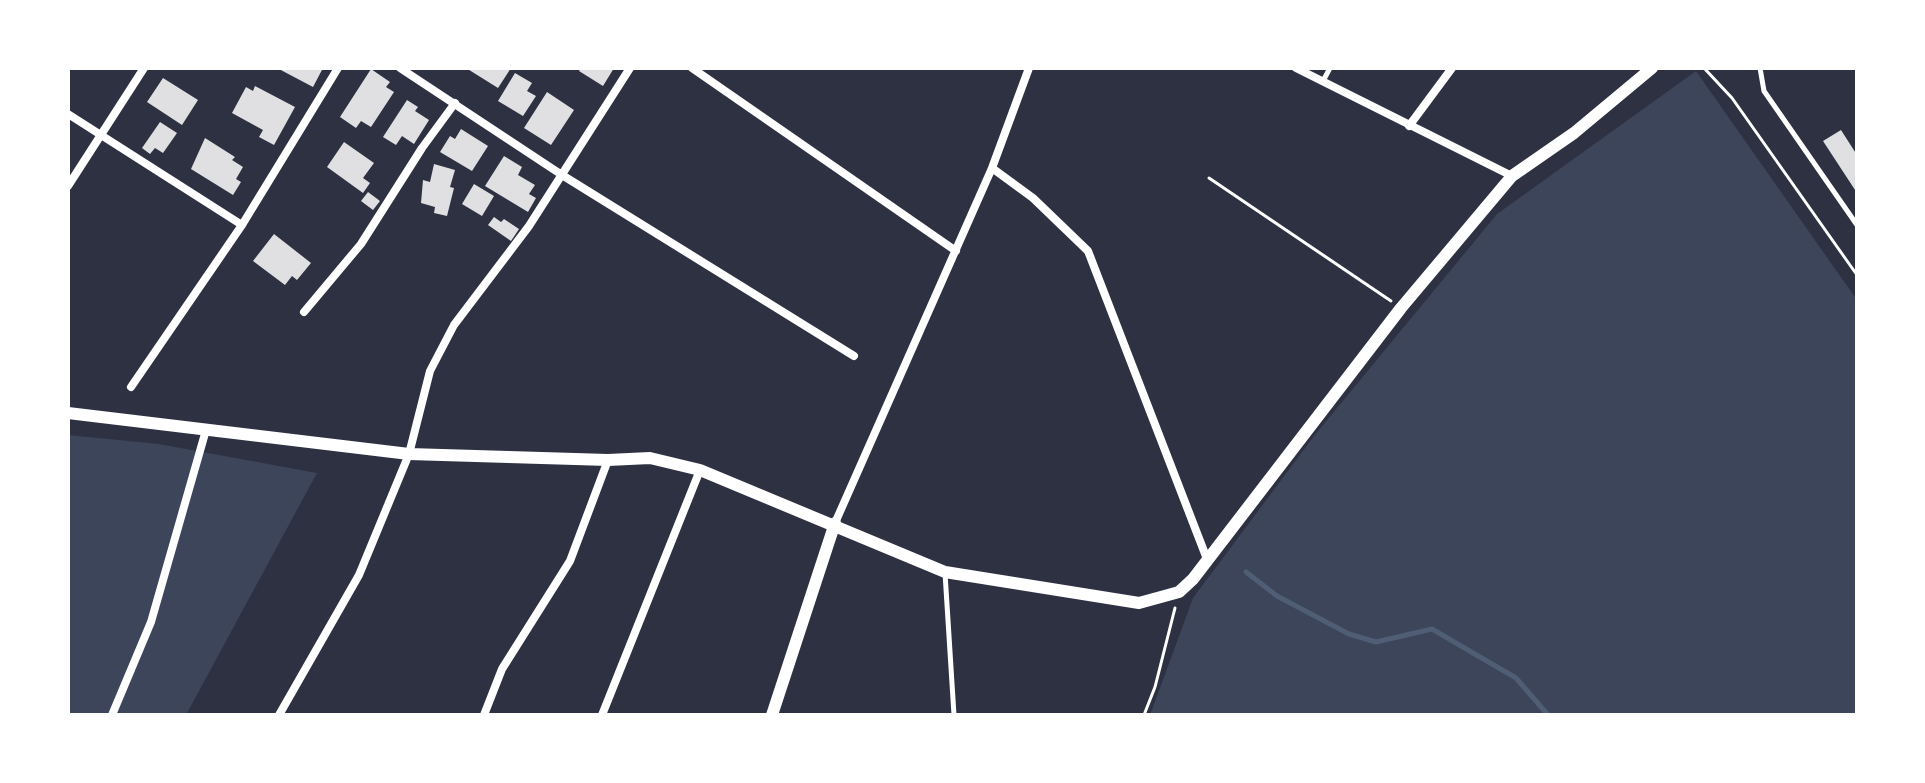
<!DOCTYPE html>
<style>
body{margin:0}
#map{position:relative;width:1925px;height:783px;overflow:hidden;background:#2d3142;font-family:Inter,sans-serif}
canvas{display:block}
.frame{position:absolute;inset:0;border:70px solid #fff;pointer-events:none}
</style>
<div id="map">
<canvas width="1925" height="783"></canvas>
<div class="frame"></div>
</div>
<script>
const ctx = document.querySelector('canvas').getContext('2d');
ctx.lineJoin = 'round';
function paint(path, color) {
  ctx.fillStyle = color;
  ctx.fill(path, 'evenodd');
}
function poly(rows) {
  const path = new Path2D();
  for (const r of rows) {
    path.moveTo(r[0], r[1]);
    for (let i = 2; i < r.length; i += 2) path.lineTo(r[i], r[i + 1]);
  }
  return path;
}
function trace(path, color, width, dash) {
  ctx.strokeStyle = color;
  ctx.lineWidth = width;
  ctx.lineCap = dash ? 'butt' : 'round';
  ctx.setLineDash(dash || []);
  ctx.stroke(path);
}
const green = poly([
 [1696,71,1857,300,1857,715,1150,715,1193,598,1314,436,1497,214],
 [68,435,159,444,317,473,186,715,68,715]
]);
const stream = poly([
 [1246,572,1277,596,1349,634,1376,642,1432,629,1516,678,1548,715]
]);
const building = poly([
 [277,68,323,68,313,87],
 [466,68,511,68,498,88],
 [581,68,614,68,603,86,579,71],
 [371,69,390,82,386,87,394,92,371,127,361,121,356,128,340,117],
 [515,73,532,83,527,91,536,96,523,116,498,101],
 [163,78,198,100,182,125,147,102],
 [255,86,295,107,274,145,259,137,263,130,232,113,246,87,253,91],
 [547,92,574,110,551,145,524,128],
 [407,100,418,107,415,111,429,120,414,144,402,136,396,145,383,137],
 [160,122,177,133,163,153,155,148,150,154,142,148],
 [461,129,488,146,472,171,440,152,450,136,455,139],
 [1841,130,1857,155,1857,193,1823,141],
 [205,138,235,157,232,160,243,167,236,179,241,182,233,195,191,169],
 [344,142,374,163,363,178,370,183,363,193,327,167],
 [504,156,522,167,518,175,535,185,529,194,536,198,528,212,485,186],
 [434,164,455,170,450,187,454,188,447,216,434,213,435,207,421,203,423,180,430,182],
 [474,184,494,196,482,216,462,204],
 [368,192,380,201,373,210,361,201],
 [494,217,501,222,504,219,519,229,511,241,488,225],
 [274,234,311,263,297,280,292,276,285,285,253,261]
]);
const path = poly([
 [1704,68,1732,98,1857,275],
 [1209,178,1391,301],
 [1144,715,1155,687,1175,608]
]);
const service = poly([
 [1760,68,1764,91,1857,225],
 [1323,81,1330,68],
 [945,573,954,715]
]);
const minor = poly([
 [400,68,562,175,854,356],
 [692,68,956,251],
 [1296,68,1512,176],
 [68,114,242,225],
 [1409,126,1452,68],
 [992,168,1033,198,1088,251,1207,559],
 [68,186,144,68],
 [304,312,361,244,422,148,455,103],
 [131,387,242,225,338,68],
 [835,523,992,168,1029,68],
 [112,715,151,622,206,430],
 [279,715,359,575,409,454,430,371,454,325,529,226,630,68],
 [484,715,502,669,570,561,608,460],
 [602,715,700,470]
]);
const tertiary = poly([
 [68,413,409,454,608,460,650,458,700,470,945,572,1139,603,1179,592,1193,579,1401,308,1512,176,1574,133,1652,68],
 [772,715,835,523]
]);
paint(green, '#3c4559');
trace(stream, '#4f5d75', 5);
paint(building, '#e0e0e3');
trace(path, '#fff', 3);
trace(service, '#fff', 5);
trace(minor, '#fff', 8);
trace(tertiary, '#fff', 12);
</script>
